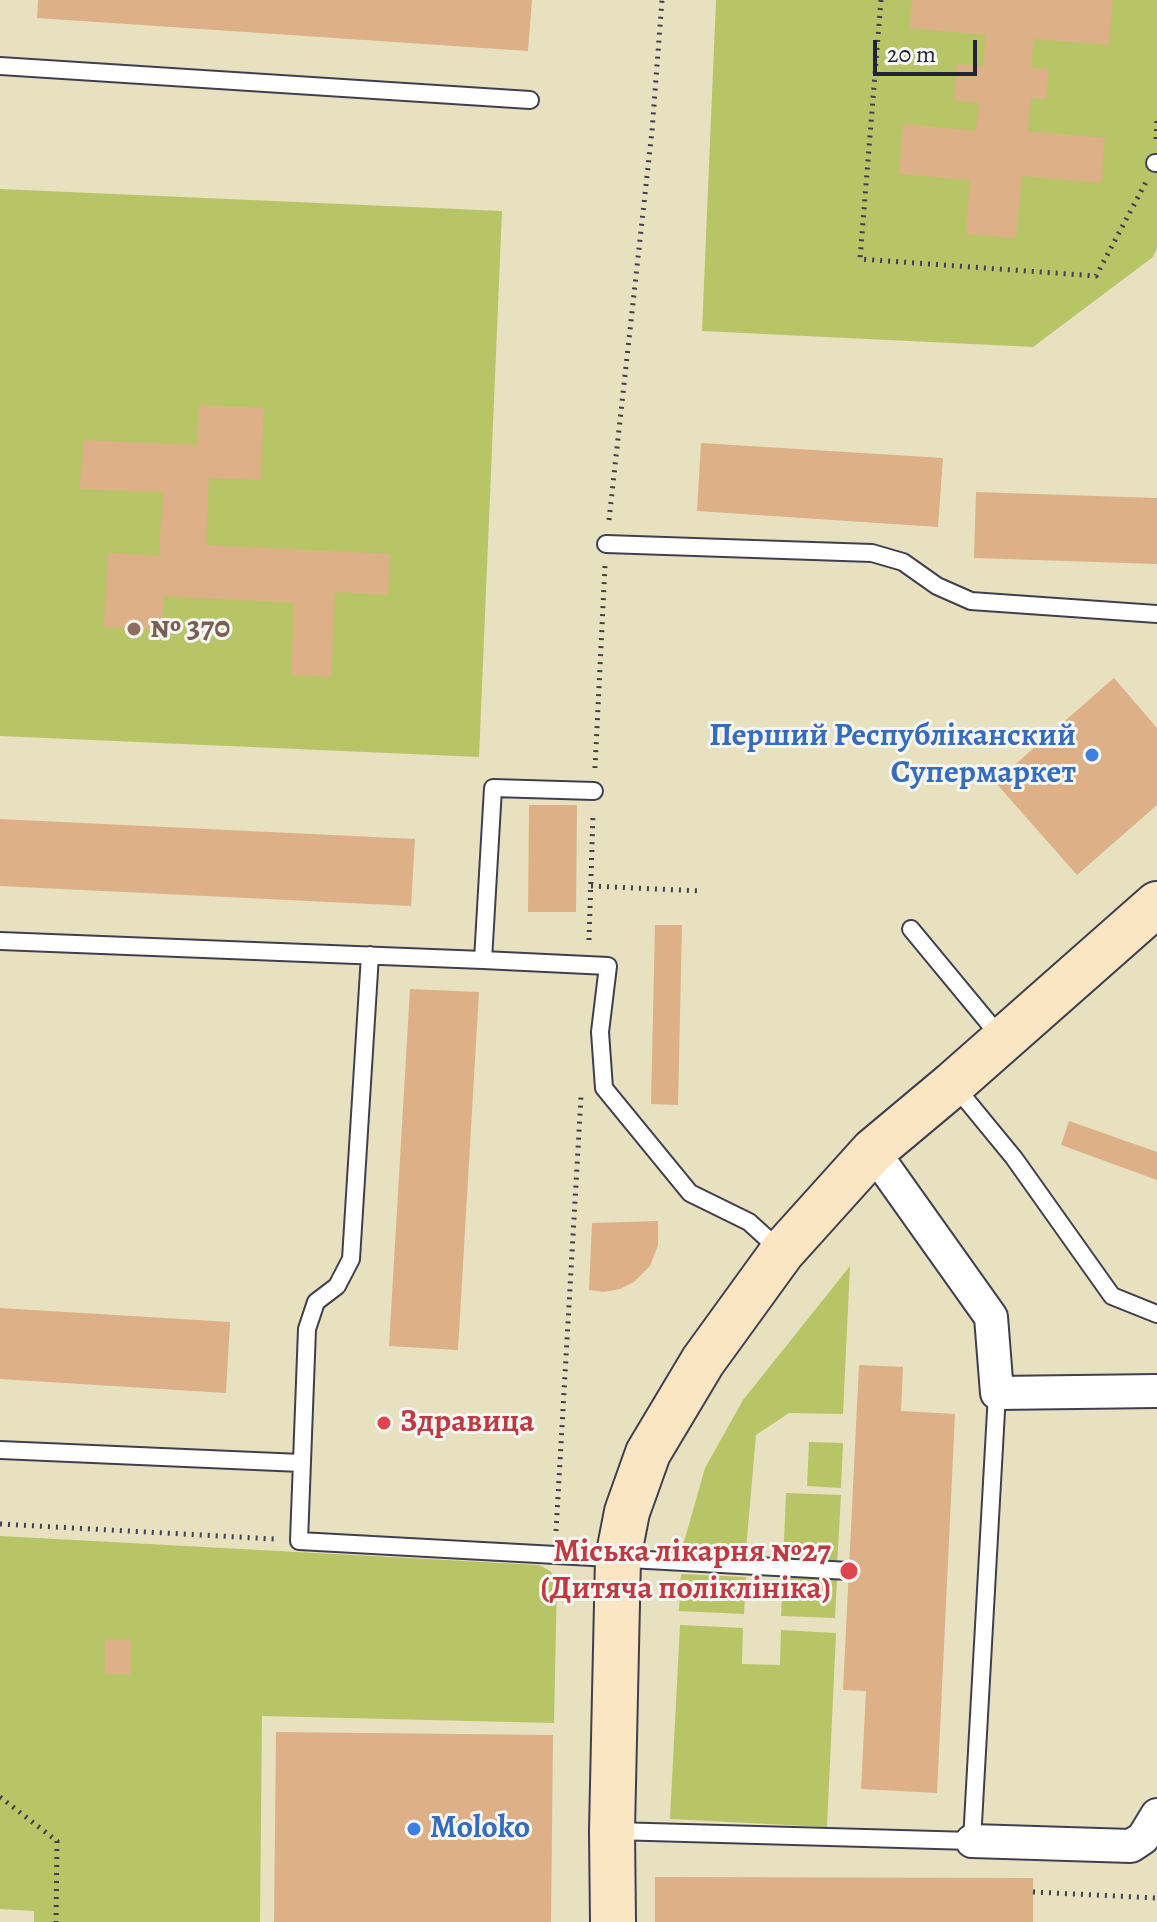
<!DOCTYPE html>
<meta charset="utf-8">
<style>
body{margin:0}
#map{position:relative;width:1157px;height:1922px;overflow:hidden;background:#e8e1c0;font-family:Alegreya,serif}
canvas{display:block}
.scale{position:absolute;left:873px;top:40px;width:104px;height:36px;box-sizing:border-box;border:4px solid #22223b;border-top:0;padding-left:10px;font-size:24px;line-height:28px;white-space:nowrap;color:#22223b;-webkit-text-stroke:6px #f6f6f2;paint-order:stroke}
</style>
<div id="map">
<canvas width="1157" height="1922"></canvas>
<div class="scale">20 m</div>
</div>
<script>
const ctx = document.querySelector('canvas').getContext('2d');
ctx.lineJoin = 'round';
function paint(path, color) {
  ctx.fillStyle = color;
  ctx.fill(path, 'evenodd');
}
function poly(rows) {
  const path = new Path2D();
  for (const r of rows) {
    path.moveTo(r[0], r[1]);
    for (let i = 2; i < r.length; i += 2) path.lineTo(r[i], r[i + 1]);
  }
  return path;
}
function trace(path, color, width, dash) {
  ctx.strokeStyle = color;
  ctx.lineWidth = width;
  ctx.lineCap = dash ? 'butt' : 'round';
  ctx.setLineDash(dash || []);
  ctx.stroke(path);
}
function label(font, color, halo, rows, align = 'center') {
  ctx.font = font + ' Alegreya,serif';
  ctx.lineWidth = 6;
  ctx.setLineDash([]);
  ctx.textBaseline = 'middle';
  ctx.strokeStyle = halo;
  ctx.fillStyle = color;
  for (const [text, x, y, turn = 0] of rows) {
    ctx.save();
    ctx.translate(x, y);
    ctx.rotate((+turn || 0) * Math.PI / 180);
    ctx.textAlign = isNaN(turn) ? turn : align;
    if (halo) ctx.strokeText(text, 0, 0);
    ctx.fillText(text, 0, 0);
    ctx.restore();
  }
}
const green = poly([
 [716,0,1157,0,1157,248,1153,257,1033,347,702,331],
 [0,189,502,211,479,757,0,736],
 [850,1266,843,1414,789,1413,756,1435,746,1550,682,1549,705,1468,743,1400],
 [809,1442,843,1443,841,1488,807,1486],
 [786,1493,841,1495,837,1566,783,1563],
 [0,1536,539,1565,550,1571,557,1579,554,1723,262,1716,260,1922,34,1922,34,1911,0,1909],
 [681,1574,746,1577,744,1614,679,1611],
 [783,1577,837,1580,835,1618,781,1616],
 [680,1625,743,1628,742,1664,780,1665,781,1630,836,1633,827,1827,670,1819]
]);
const building = poly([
 [38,0,532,0,528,51,37,18],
 [912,0,1113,0,1109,45,1034,39,1031,67,1049,69,1046,99,1031,98,1028,131,1105,138,1101,183,1022,176,1016,238,966,234,970,180,899,174,903,124,976,131,979,103,954,100,957,64,983,66,986,35,910,28],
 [199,405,264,408,261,480,209,478,206,545,390,554,388,595,335,592,331,677,291,675,294,603,164,596,162,630,104,627,108,553,159,556,163,492,80,489,83,440,197,445],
 [701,443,943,458,938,527,697,511],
 [976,492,1157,498,1157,564,974,558],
 [1114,678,1157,728,1157,805,1077,875,995,782],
 [529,805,577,805,576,912,528,912],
 [0,819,415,839,411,906,0,886],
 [655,925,682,925,678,1105,651,1104],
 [410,989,479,992,458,1350,389,1346],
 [1069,1121,1157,1152,1157,1180,1061,1145],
 [658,1221,658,1245,650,1266,634,1282,620,1289,604,1292,589,1290,592,1223],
 [0,1308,230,1322,226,1393,0,1379],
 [859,1365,903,1367,901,1411,955,1414,937,1793,861,1789,866,1691,843,1690],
 [105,1640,131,1640,131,1674,105,1674],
 [276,1732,553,1735,551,1922,274,1922],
 [655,1877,1033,1878,1033,1922,655,1922]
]);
const path = poly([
 [881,0,860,259,1096,276,1146,182],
 [1156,139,1157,118],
 [609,520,652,131,662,0],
 [595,768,605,566],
 [591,886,701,891],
 [589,940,593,814],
 [0,1524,274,1539],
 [556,1531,581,1097],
 [0,1797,57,1841,56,1922],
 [1033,1892,1157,1898]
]);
const lane = poly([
 [0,66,530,100],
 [1155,163,1157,163],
 [606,544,872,553,903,562,937,586,971,601,1157,614],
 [594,791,493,788,483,960,608,966,600,1032,604,1088,690,1193,749,1222,782,1252],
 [911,929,1002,1039],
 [0,941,483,960],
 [370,955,351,1259,337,1286,316,1302,307,1329,299,1541,849,1571],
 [954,1085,1014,1158,1112,1296,1157,1314],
 [0,1450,301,1463],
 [614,1831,972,1841,997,1393]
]);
const street = poly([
 [873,1151,991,1317,997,1393,1157,1391],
 [972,1841,1131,1846,1143,1838,1157,1815]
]);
const secondary = poly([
 [613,1922,612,1830,618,1558,627,1512,648,1453,703,1361,782,1252,873,1151,953,1084,1157,904]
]);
const markers = [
 [134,629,8,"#8d6e63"],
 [1092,755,8,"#3f7fe0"],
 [384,1423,8,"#e0444e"],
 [849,1571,10,"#e0444e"],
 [414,1829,8,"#3f7fe0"]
];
const educationNames = [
 ["№ 370",150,629]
];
const shopNames = [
 ["Перший Республiканский",1076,737],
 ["Супермаркет",1076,774],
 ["Moloko",430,1829,"left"]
];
const healthNames = [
 ["Здравица",400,1423],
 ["Міська лікарня №27",831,1553,"right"],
 ["(Дитяча поліклініка)",831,1590,"right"]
];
paint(green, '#b7c567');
paint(building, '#ddb087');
trace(lane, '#403f4f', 20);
trace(street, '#403f4f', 36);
trace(secondary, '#403f4f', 48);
trace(path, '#403f4f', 5, [2, 6]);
trace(lane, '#fff', 16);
trace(street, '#fff', 32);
trace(secondary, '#fbe6c4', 44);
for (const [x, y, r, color] of markers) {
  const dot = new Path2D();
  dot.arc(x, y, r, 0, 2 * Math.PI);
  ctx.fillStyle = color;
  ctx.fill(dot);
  trace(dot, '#f6f6f2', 3);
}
label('bold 32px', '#785e54', '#f6f6f2', educationNames, 'left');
label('bold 32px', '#366cbe', '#f6f6f2', shopNames, 'right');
label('bold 32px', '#be3a42', '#f6f6f2', healthNames, 'left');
</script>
